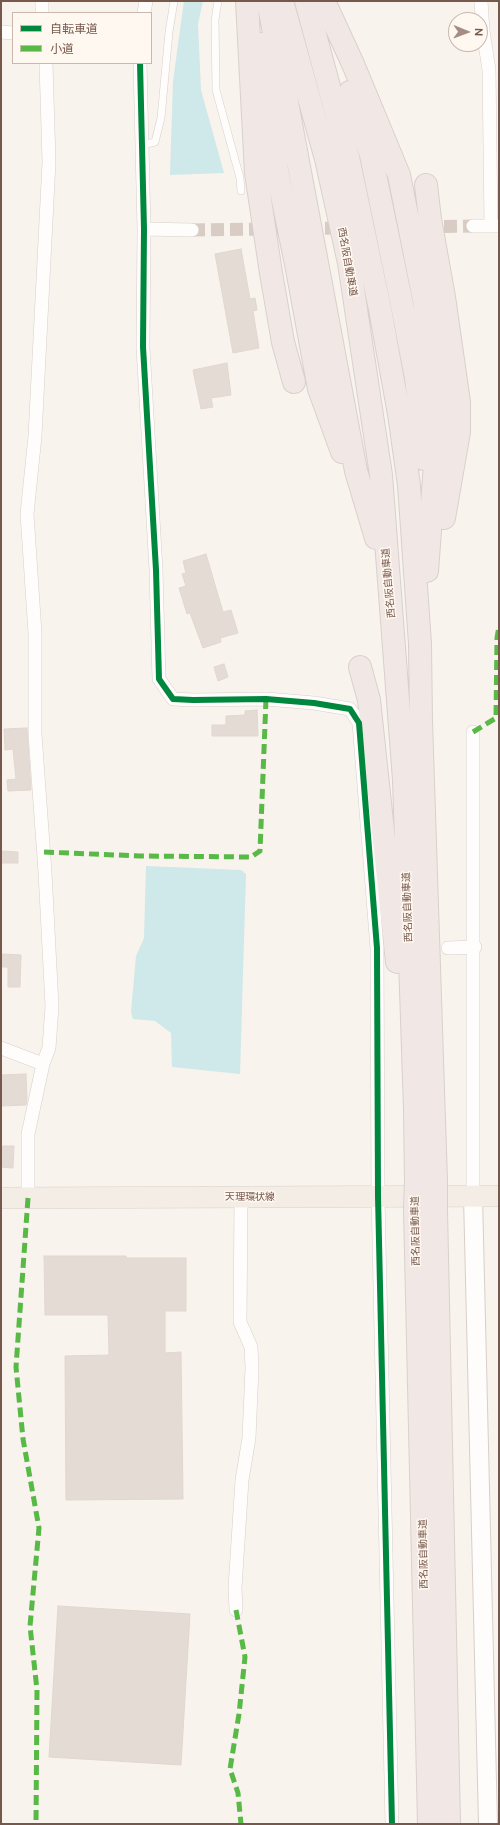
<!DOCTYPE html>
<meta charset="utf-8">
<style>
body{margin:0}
#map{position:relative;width:500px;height:1825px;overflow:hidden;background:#f8f3ed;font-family:"DM Sans","Noto Sans JP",sans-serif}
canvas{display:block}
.frame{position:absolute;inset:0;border:2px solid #77584c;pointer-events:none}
.legend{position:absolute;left:12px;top:12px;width:140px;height:52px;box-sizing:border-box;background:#fff8f0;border:1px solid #c9b8ae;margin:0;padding:5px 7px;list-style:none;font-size:12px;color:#77584c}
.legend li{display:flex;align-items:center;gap:8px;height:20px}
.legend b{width:20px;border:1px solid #c9b8ae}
.north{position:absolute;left:448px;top:12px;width:40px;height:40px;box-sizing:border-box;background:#fff8f0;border:1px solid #c9b8ae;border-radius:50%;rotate:91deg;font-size:11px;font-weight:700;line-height:16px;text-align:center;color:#77584c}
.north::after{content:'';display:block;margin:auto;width:14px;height:18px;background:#a48e84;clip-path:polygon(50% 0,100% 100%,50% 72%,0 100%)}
</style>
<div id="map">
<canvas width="500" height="1825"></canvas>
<div class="frame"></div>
<ul class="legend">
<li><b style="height:5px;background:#00873e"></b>自転車道</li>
<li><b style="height:5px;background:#58b947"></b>小道</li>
</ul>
<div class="north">N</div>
</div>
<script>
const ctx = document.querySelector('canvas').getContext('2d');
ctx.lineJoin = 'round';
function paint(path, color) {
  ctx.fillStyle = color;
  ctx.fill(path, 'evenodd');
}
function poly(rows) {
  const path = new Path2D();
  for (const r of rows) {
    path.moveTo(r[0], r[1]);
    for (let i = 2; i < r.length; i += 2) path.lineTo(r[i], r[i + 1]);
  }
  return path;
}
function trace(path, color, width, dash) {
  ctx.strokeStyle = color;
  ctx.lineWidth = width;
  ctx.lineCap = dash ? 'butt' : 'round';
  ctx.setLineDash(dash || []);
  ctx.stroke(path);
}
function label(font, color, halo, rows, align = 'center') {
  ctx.font = font + ' "DM Sans","Noto Sans JP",sans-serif';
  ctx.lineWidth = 3;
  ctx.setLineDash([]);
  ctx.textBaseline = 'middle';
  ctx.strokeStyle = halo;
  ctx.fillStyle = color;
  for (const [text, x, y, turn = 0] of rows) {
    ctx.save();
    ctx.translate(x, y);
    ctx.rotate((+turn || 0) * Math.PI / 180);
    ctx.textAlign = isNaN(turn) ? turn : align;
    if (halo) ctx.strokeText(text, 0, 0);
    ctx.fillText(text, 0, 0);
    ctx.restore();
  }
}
const water = poly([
 [184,1,203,1,198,24,201,90,224,173,170,175,173,81],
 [146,866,241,870,246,874,240,1074,172,1067,171,1033,155,1021,133,1019,131,1012,136,956,144,938]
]);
const building = poly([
 [241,249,250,299,255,298,257,310,253,311,259,348,233,353,215,254,241,249],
 [227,363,231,395,211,398,213,407,201,409,193,370,227,363],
 [206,554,223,612,231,610,238,633,220,638,221,642,203,648,190,613,187,614,179,588,186,586,182,574,186,573,183,561,206,554],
 [224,664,228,677,218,681,214,667,224,664],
 [257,710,258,736,212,736,212,725,226,725,226,716,245,715,245,711,257,710],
 [27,728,31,790,8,791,7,780,16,779,13,749,5,750,4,729,27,728],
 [1,851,18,852,18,863,1,863,1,851],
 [1,954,21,955,20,987,8,987,8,967,1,967,1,954],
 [26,1074,27,1099,26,1105,1,1106,1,1075,26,1074],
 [1,1146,14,1146,13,1168,1,1167,1,1146],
 [44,1256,126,1256,126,1258,186,1258,186,1311,165,1311,165,1353,181,1352,183,1499,66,1500,65,1356,109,1355,108,1315,45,1315,44,1256],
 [58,1606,190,1614,181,1765,49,1757,58,1606]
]);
const streetTunnel = poly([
 [425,227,473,226],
 [192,230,347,228]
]);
const lane = poly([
 [218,1,215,20,216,90,240,178,241,191],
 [142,145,155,142,161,118,169,32,174,1]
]);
const street = poly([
 [481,1,483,31,489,70,491,226],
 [42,13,42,1],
 [144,13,146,1],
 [1,32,13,33],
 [140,63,144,229,143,347,156,570,159,679,173,699,193,700,266,699,314,703,350,709,359,723,377,948,378,1196,392,1824],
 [473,226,499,226],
 [144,229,192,230],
 [473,732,473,1196],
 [448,948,475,947],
 [1,1048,43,1064],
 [28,1198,28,1134,43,1064,49,1048,52,1006,45,872,35,734,35,633,27,514,35,436,49,162,46,63],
 [236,1610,235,1588,242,1480,249,1438,252,1368,251,1347,240,1322,241,1197]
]);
const secondary = poly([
 [473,1196,488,1824]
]);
const primary = poly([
 [1,1198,499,1196]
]);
const highway = poly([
 [247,1,256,173,271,273,283,342,294,382],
 [268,1,356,471,376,538],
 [282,1,326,159,349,263,381,475,404,780,415,1110,416,1181],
 [306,1,348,157,380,309,399,414,409,485,420,644,421,721,436,1181],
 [324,1,353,64,399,175,424,300,439,411,427,571],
 [262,44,277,171,297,269,319,389,342,452],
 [350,92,371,155,402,305,416,378,424,446,424,459],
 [426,185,430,219,444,297,459,402,459,432,444,518],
 [360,667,369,700,397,962],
 [415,1209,429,1824],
 [436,1209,449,1824]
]);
const highwayBridge = poly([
 [436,1181,436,1209],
 [415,1209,416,1181]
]);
const quiet = poly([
 [473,732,496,718,497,638,499,626],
 [44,852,140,856,251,857,260,851,266,699],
 [28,1198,16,1367,23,1439,39,1528,30,1626,37,1690,36,1824],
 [236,1610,245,1657,239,1714,230,1769,238,1793,241,1824]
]);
const cycleway = poly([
 [140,63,144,229,143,347,156,570,159,679,173,699,193,700,266,699,314,703,350,709,359,723,377,948,378,1196,392,1824]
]);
const streetNames = [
 ["西名阪自動車道",347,262,80],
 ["西名阪自動車道",389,583,-95],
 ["西名阪自動車道",408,907,-92],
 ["天理環状線",250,1197],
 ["西名阪自動車道",416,1231,-91],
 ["西名阪自動車道",424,1554,-91]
];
paint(water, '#cfe8e9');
paint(building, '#e5dbd5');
trace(building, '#e1d6cf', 1);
trace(streetTunnel, '#d8ccc5', 13, [13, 6]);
trace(lane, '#d7cfca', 8);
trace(street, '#d7cfca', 14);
trace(secondary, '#d8cec9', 20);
trace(primary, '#d9d0cb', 22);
trace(highway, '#d9d0cb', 24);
trace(lane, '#fefdfc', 7);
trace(street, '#fefdfc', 13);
trace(secondary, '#fefdfc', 18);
trace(primary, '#f3ede6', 21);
trace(highway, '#f1e8e5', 22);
trace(highwayBridge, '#d9d0cb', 24, []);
trace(highwayBridge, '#f1e8e5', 22);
trace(quiet, '#58b947', 5, [10, 5]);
trace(cycleway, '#00873e', 6);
label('10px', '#77584c', '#fff8f0', streetNames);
</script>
